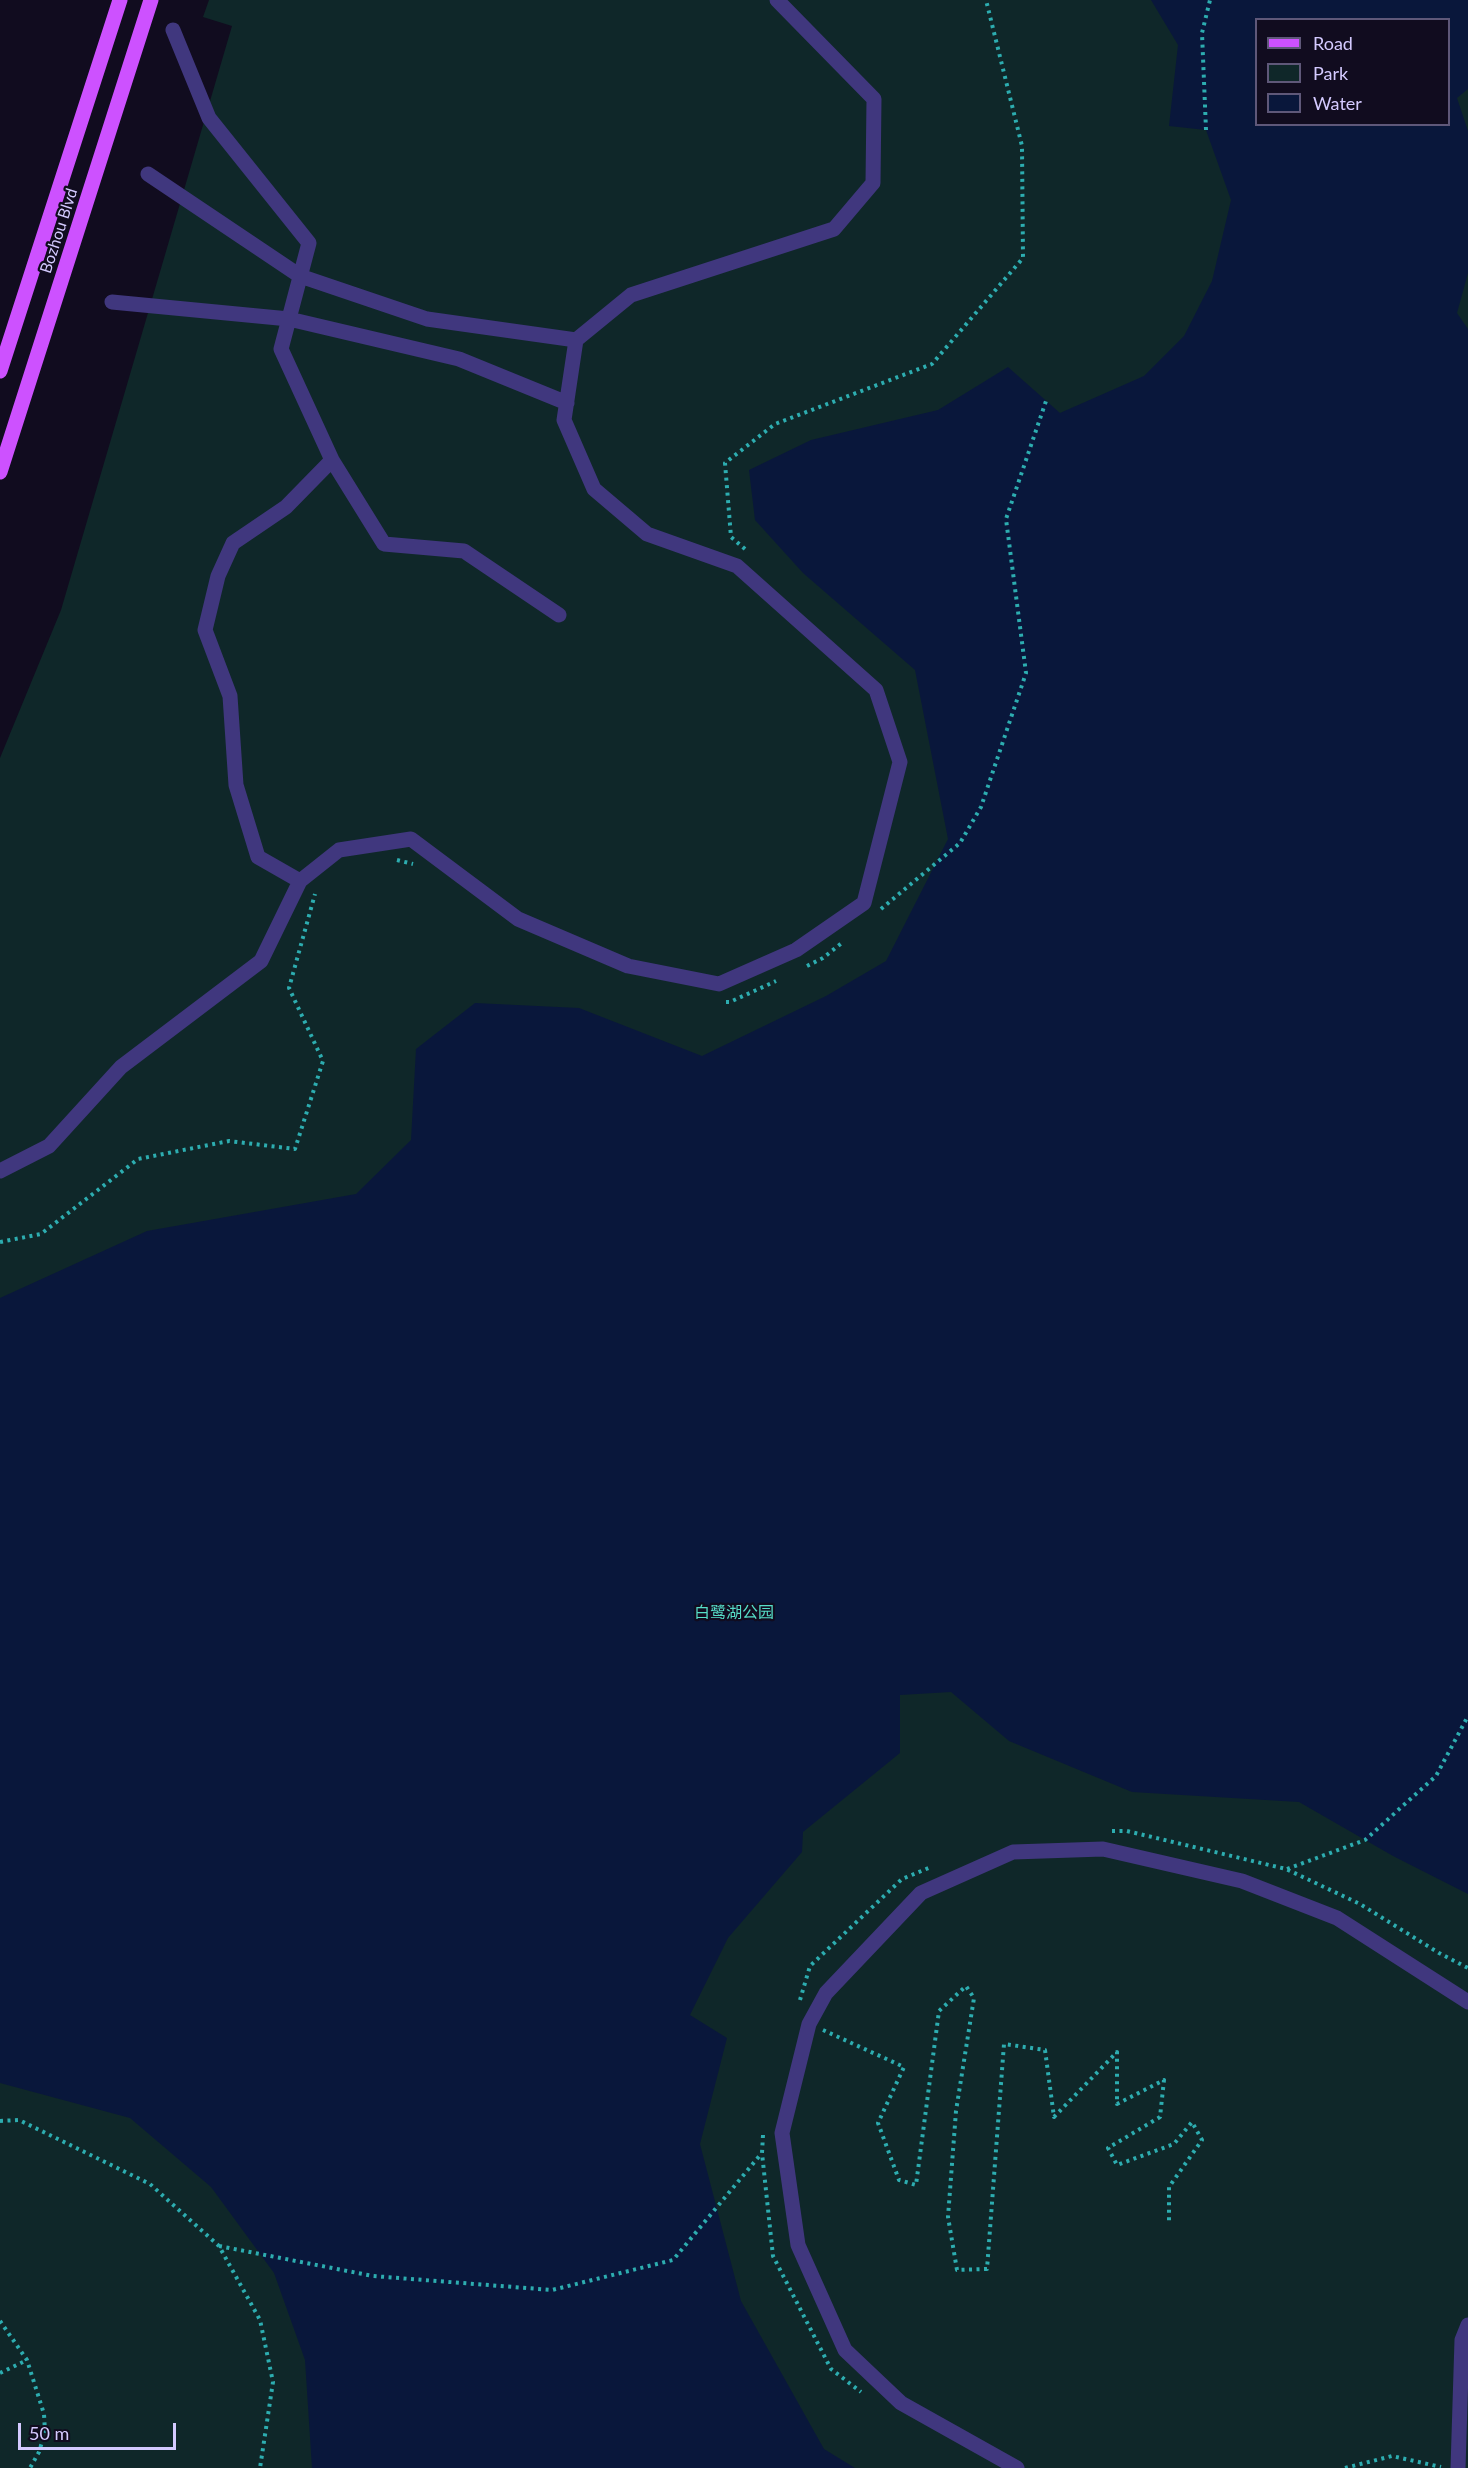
<!DOCTYPE html>
<meta charset="utf-8">
<style>
body{margin:0}
#map{position:relative;width:1468px;height:2468px;overflow:hidden;background:#110c1f;font-family:Lato,sans-serif}
canvas{display:block}
.legend{position:absolute;left:1255px;top:18px;width:195px;height:108px;box-sizing:border-box;background:#110c1f;border:2px solid #5f5879;margin:0;padding:8px 10px;list-style:none;font-size:18px;color:#d4caff}
.legend li{display:flex;align-items:center;gap:12px;height:30px}
.legend b{width:30px;border:2px solid #5f5879}
.scale{position:absolute;left:18px;top:2423px;width:158px;height:27px;box-sizing:border-box;border:3px solid #d4caff;border-top:0;padding-left:8px;font-size:18px;line-height:21px;white-space:nowrap;color:#d4caff;-webkit-text-stroke:4px #110c1f;paint-order:stroke}
</style>
<div id="map">
<canvas width="1468" height="2468"></canvas>
<ul class="legend">
<li><b style="height:8px;background:#cd51ff"></b>Road</li>
<li><b style="height:16px;background:#0f2729"></b>Park</li>
<li><b style="height:16px;background:#09173b"></b>Water</li>
</ul>
<div class="scale">50 m</div>
</div>
<script>
const ctx = document.querySelector('canvas').getContext('2d');
ctx.lineJoin = 'round';
function paint(path, color) {
  ctx.fillStyle = color;
  ctx.fill(path, 'evenodd');
}
function poly(rows) {
  const path = new Path2D();
  for (const r of rows) {
    path.moveTo(r[0], r[1]);
    for (let i = 2; i < r.length; i += 2) path.lineTo(r[i], r[i + 1]);
  }
  return path;
}
function trace(path, color, width, dash) {
  ctx.strokeStyle = color;
  ctx.lineWidth = width;
  ctx.lineCap = dash ? 'butt' : 'round';
  ctx.setLineDash(dash || []);
  ctx.stroke(path);
}
function label(font, color, halo, rows, align = 'center') {
  ctx.font = font + ' Lato,"Noto Sans SC",sans-serif';
  ctx.lineWidth = 4.5;
  ctx.setLineDash([]);
  ctx.textBaseline = 'middle';
  ctx.strokeStyle = halo;
  ctx.fillStyle = color;
  for (const [text, x, y, turn = 0] of rows) {
    ctx.save();
    ctx.translate(x, y);
    ctx.rotate((+turn || 0) * Math.PI / 180);
    ctx.textAlign = isNaN(turn) ? turn : align;
    if (halo) ctx.strokeText(text, 0, 0);
    ctx.fillText(text, 0, 0);
    ctx.restore();
  }
}
const green = poly([
 [209,0,1468,0,1468,2468,0,2468,0,758,61,610,232,26,203,17],
 [1256,20,1448,20,1448,124,1256,124]
]);
const water = poly([
 [1151,0,1468,0,1468,89,1457,98,1468,131,1468,273,1457,313,1468,329,1468,1894,1393,1856,1299,1802,1132,1792,1009,1741,951,1692,900,1695,900,1753,803,1832,802,1852,728,1938,690,2015,727,2038,700,2144,741,2301,824,2449,855,2468,312,2468,305,2360,274,2273,211,2187,130,2118,0,2083,0,1298,147,1231,356,1194,411,1140,416,1049,475,1003,579,1008,702,1056,826,996,886,961,948,839,915,670,803,573,755,520,749,470,811,440,938,410,1008,367,1060,413,1144,376,1184,336,1212,281,1231,200,1206,130,1169,126,1178,45],
 [1256,20,1448,20,1448,124,1256,124]
]);
const path = poly([
 [1206,130,1202,33,1210,0],
 [745,549,731,537,725,463,775,424,932,364,1023,258,1022,146,986,0],
 [397,860,413,864],
 [881,909,960,843,981,807,1026,673,1006,519,1046,401],
 [807,966,823,958,843,942],
 [726,1002,730,1002,776,981],
 [0,1242,41,1234,138,1159,229,1141,295,1149,323,1061,289,988,315,894],
 [1112,1831,1127,1831,1286,1869,1360,1904,1439,1953,1468,1968],
 [1287,1869,1365,1840,1436,1776,1468,1716],
 [800,2000,810,1966,902,1879,931,1867],
 [823,2030,904,2067,878,2123,899,2180,916,2185,939,2011,966,1986,974,1998,956,2111,948,2217,957,2270,987,2269,1004,2044,1045,2050,1054,2117,1117,2052,1117,2104,1164,2080,1160,2117,1108,2148,1117,2165,1174,2144,1192,2122,1202,2140,1169,2187,1169,2224],
 [0,2121,19,2120,150,2184,219,2246,260,2320,273,2382,260,2468],
 [763,2135,762,2153,773,2256,831,2369,861,2392],
 [219,2246,373,2276,552,2290,673,2260,761,2154],
 [0,2321,27,2360,44,2414,45,2432,39,2452,30,2468],
 [0,2373,27,2360],
 [1345,2468,1392,2456,1441,2467]
]);
const minor = poly([
 [173,30,209,118,309,243,281,349,332,460],
 [148,174,300,276,427,319,576,340],
 [112,302,289,319,459,359,567,403],
 [300,881,258,857,236,785,230,696,205,630,218,576,233,543,286,507,332,460,384,544,464,551,559,615],
 [0,1171,49,1146,121,1067,261,961,300,881,339,850,411,839,518,919,628,966,719,984,796,950,864,903,900,762,876,690,737,566,647,534,594,489,564,420,576,340,631,295,834,229,873,183,874,99,777,0],
 [1017,2468,901,2403,845,2350,798,2245,782,2133,809,2024,826,1993,921,1893,1013,1852,1103,1849,1242,1881,1337,1918,1468,2002],
 [1458,2468,1462,2340,1468,2325]
]);
const major = poly([
 [0,371,120,0],
 [0,472,151,0]
]);
const streetNames = [
 ["Bozhou Blvd",59,231,-72]
];
const parkNames = [
 ["白鹭湖公园",734,1613]
];
paint(green, '#0f2729');
paint(water, '#09173b');
trace(path, '#2dadb0', 4, [3, 4.5]);
trace(minor, '#40377e', 15);
trace(major, '#cd51ff', 15);
label('16px', '#d4caff', '#110c1f', streetNames);
label('16px', '#56dec8', '#110c1f', parkNames);
</script>
